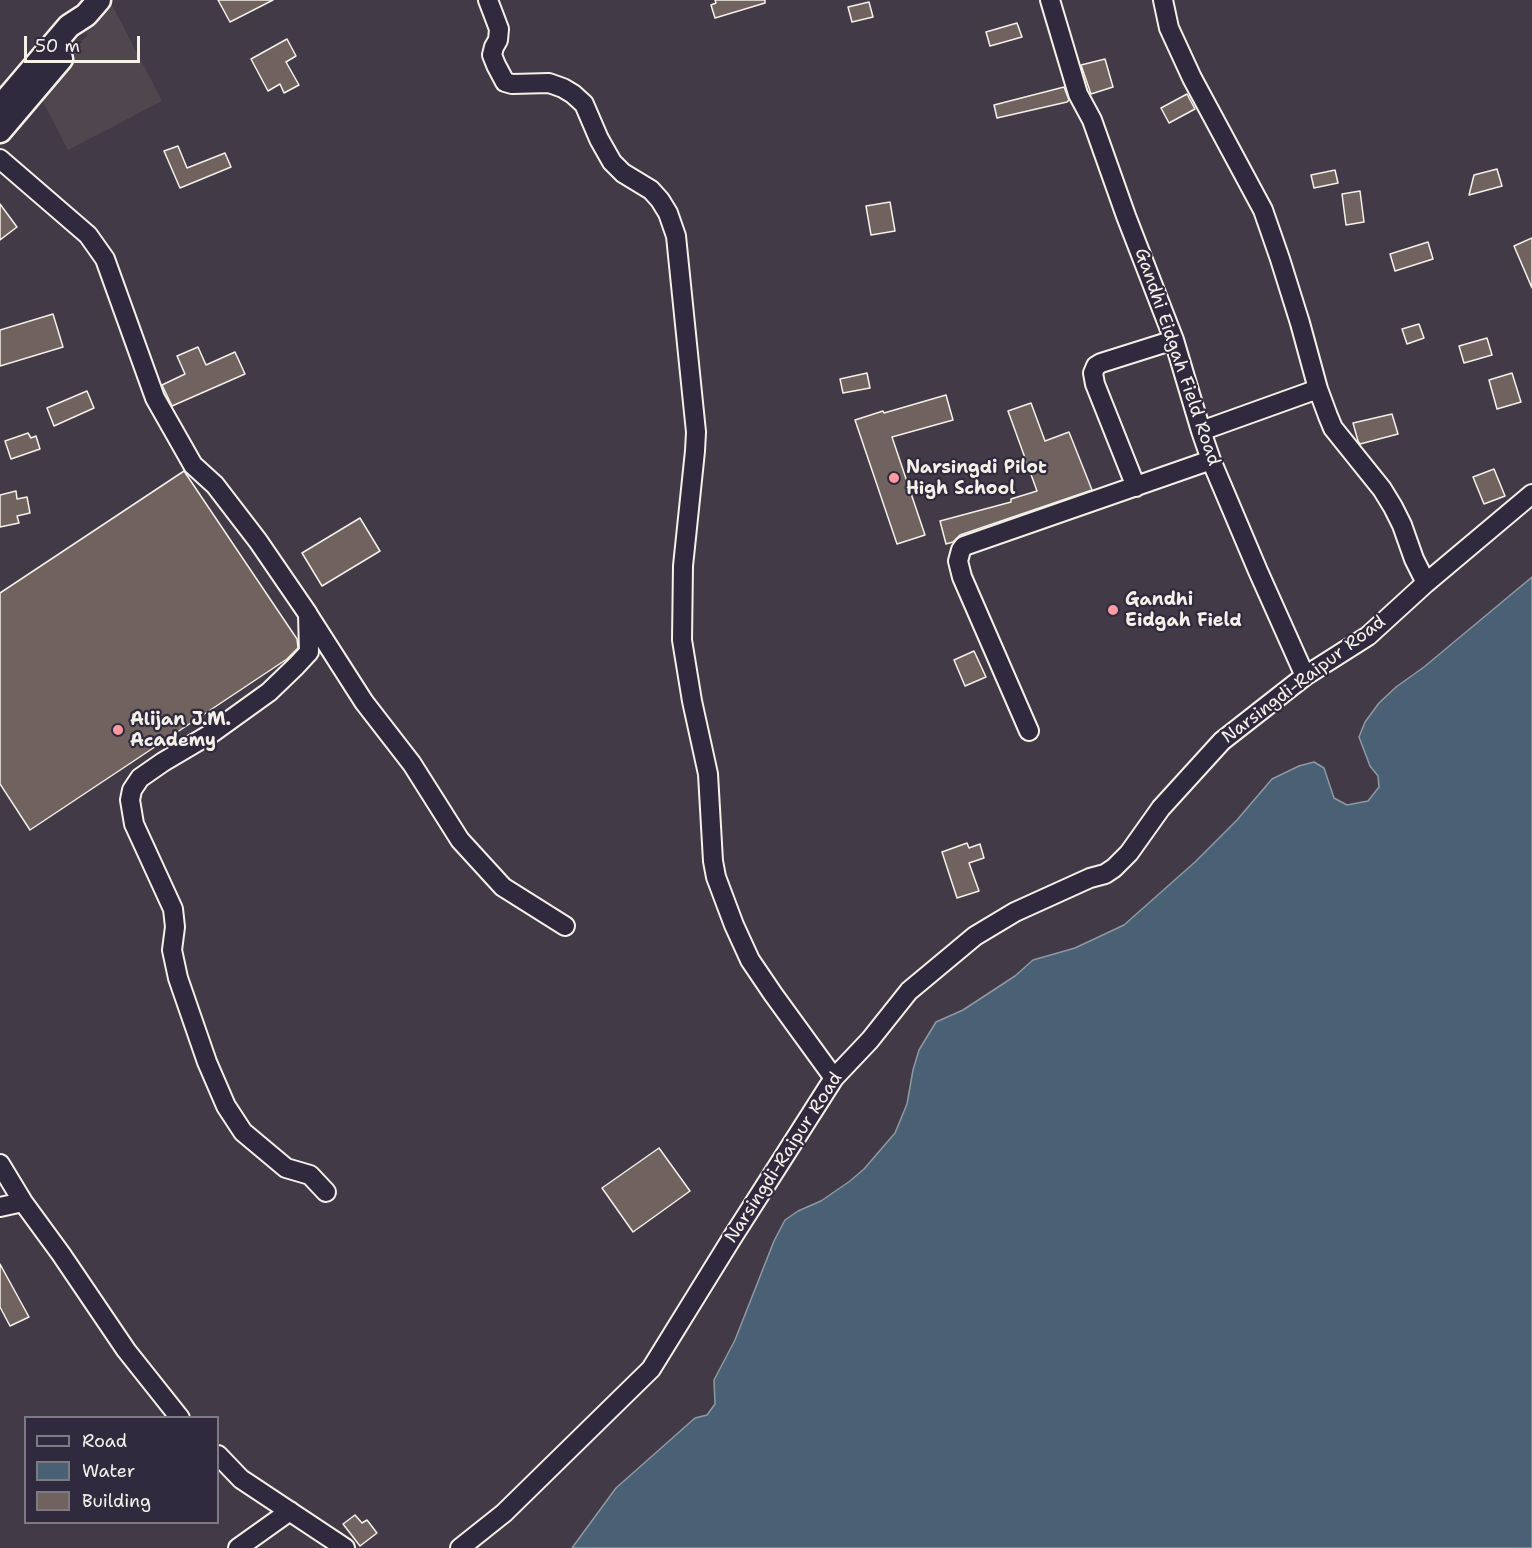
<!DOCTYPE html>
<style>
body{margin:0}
#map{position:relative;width:1532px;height:1548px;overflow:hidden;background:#423b47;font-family:"Shantell Sans",sans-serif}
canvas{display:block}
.legend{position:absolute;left:24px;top:1416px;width:195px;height:108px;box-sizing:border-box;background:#2f2a3d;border:2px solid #7e7a81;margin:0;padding:8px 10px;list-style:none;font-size:18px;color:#f4f1e8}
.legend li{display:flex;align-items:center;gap:12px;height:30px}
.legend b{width:30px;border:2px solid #7e7a81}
.scale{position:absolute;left:24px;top:36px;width:116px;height:27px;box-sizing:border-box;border:3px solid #f4f1e8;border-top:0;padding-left:8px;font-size:18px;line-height:21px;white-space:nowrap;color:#f4f1e8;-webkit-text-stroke:4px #2f2a3d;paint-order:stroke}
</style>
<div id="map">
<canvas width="1532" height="1548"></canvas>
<ul class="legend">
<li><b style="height:8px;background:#2f2a3d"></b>Road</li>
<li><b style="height:16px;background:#4a6075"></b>Water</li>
<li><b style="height:16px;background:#70635f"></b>Building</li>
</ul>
<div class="scale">50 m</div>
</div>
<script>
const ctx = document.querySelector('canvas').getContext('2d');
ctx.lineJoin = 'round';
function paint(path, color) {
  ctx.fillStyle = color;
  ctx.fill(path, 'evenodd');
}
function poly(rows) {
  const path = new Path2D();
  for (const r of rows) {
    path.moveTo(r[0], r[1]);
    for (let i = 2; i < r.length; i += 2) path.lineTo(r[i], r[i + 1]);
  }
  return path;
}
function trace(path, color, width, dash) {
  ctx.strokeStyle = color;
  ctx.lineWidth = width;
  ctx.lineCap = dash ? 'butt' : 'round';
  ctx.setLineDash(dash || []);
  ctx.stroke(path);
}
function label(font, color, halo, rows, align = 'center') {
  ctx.font = font + ' "Shantell Sans",sans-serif';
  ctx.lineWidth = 4.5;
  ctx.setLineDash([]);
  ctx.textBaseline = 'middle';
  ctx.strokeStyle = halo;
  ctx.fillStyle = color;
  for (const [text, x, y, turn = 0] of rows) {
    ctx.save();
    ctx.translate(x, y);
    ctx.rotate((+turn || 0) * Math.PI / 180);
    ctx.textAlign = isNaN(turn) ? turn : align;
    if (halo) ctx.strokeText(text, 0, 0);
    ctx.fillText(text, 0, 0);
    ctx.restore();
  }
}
const built = poly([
 [112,5,162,101,68,150,34,84,88,35,80,21]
]);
const water = poly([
 [1532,577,1532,1548,572,1548,616,1488,695,1418,707,1415,715,1404,714,1380,735,1340,774,1241,785,1220,798,1211,821,1201,850,1181,864,1169,895,1133,907,1104,913,1070,919,1050,936,1022,963,1010,1015,976,1033,960,1075,948,1124,925,1195,862,1237,820,1272,779,1299,766,1314,762,1324,768,1334,798,1347,805,1368,801,1379,787,1378,776,1370,766,1359,737,1365,722,1379,703,1396,687,1424,667,1532,577]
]);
const building = poly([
 [218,0,273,0,230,22,218,0],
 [715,0,765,0,765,3,715,18,711,5,716,3,715,0],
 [869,2,873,17,852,22,848,7,869,2],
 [1017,23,1022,37,990,46,986,32,1017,23],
 [287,39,296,56,286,62,299,85,284,93,280,84,268,91,251,59,287,39],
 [1105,59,1113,87,1091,94,1081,65,1105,59],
 [1064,87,1069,100,1067,102,997,118,994,105,1064,87],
 [1187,94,1195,109,1169,123,1161,108,1187,94],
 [178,146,187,168,225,153,231,167,180,188,164,151,178,146],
 [1497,169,1502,186,1469,195,1474,175,1497,169],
 [1335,170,1338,183,1314,188,1311,175,1335,170],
 [1360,191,1364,222,1346,225,1342,194,1360,191],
 [890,202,895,231,871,235,866,206,890,202],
 [0,204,17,227,0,240,0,204],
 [1532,238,1532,288,1514,246,1532,238],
 [1428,242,1433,259,1395,271,1390,254,1428,242],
 [53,314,63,347,0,366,0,330,53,314],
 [1419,324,1424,338,1407,344,1402,329,1419,324],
 [1487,338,1492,355,1464,363,1459,346,1487,338],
 [198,347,206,365,235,352,245,374,172,406,162,385,185,374,177,356,198,347],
 [867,373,870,388,843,393,840,379,867,373],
 [1512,373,1521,402,1497,409,1489,380,1512,373],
 [87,391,94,408,54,426,47,408,87,391],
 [946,395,953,420,892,437,925,535,897,544,855,420,883,411,884,413,946,395],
 [1031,403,1045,441,1069,432,1092,490,960,535,953,542,946,544,940,521,1011,502,1011,499,1037,491,1008,411,1031,403],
 [1392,414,1398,434,1360,444,1358,441,1353,423,1392,414],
 [28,433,31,438,36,436,40,449,11,459,5,441,28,433],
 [1494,469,1505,496,1484,504,1473,477,1494,469],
 [184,471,297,639,298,648,287,659,30,830,0,784,0,593,184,471],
 [16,491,17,499,27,497,30,513,17,516,19,523,0,527,0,495,16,491],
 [360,518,380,551,322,586,302,553,360,518],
 [974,651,986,677,965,686,954,660,974,651],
 [967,843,969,848,980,844,984,858,969,863,979,891,957,898,942,852,967,843],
 [659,1148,690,1191,633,1232,602,1188,659,1148],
 [0,1264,29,1317,10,1326,0,1307,0,1264],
 [355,1515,362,1523,367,1520,377,1533,360,1546,343,1524,355,1515]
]);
const minor = poly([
 [488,0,499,29,498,40,494,47,492,55,496,65,505,82,512,84,549,83,563,88,573,94,584,104,599,139,612,162,623,173,651,190,660,200,668,213,676,236,696,432,695,451,683,566,682,640,692,701,708,774,713,861,716,877,734,925,750,960,773,994,834,1078],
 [1050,0,1078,94,1092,120,1126,216,1174,340,1201,431,1211,460,1258,571,1305,676],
 [1163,0,1169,28,1192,78,1263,210,1280,259,1300,323,1318,389,1328,416,1333,428,1382,489,1393,507,1402,525,1414,559,1426,583],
 [0,159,88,235,105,259,155,398,193,465,215,485,258,541,308,614,309,652,296,666,269,692,212,733,163,762,140,778,132,790,130,800,134,824,173,909,175,927,172,950,178,978,207,1062,226,1106,243,1132,286,1168,310,1175,326,1192],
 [1201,431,1318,389],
 [1136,487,1095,384,1093,373,1096,366,1101,363,1174,340],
 [309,616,364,702,412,764,460,840,503,887,565,926],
 [1029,731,962,577,958,561,961,550,964,546,1211,460],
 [0,1164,23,1202,61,1254,126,1350,180,1418],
 [0,1207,23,1202],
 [218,1455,241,1479,345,1548],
 [238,1548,290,1511],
 [460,1548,504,1513,651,1369,732,1238,834,1078,870,1040,909,991,975,936,1015,912,1090,878,1105,874,1114,868,1129,853,1161,808,1222,741,1305,676,1368,636,1426,583,1532,494]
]);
const major = poly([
 [0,107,69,26,86,15,99,0],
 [0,131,61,59]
]);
const markers = [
 [894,478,6,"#ff9aa2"],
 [1113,610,6,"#ff9aa2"],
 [118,730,6,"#ff9aa2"]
];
const streetNames = [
 ["Gandhi Eidgah Field Road",1177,357,71],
 ["Narsingdi-Raipur Road",1304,680,-37],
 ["Narsingdi-Raipur Road",784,1158,-57]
];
const poiNames = [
 ["Narsingdi Pilot",906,468],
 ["High School",906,489],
 ["Gandhi",1125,600],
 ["Eidgah Field",1125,621],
 ["Alijan J.M.",130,720],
 ["Academy",130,741]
];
paint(built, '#50474e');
paint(water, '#4a6075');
trace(water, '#8e9aa3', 1.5);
paint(building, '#70635f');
trace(building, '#f4f1e8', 1.5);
trace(minor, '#f4f1e8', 22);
trace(major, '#f4f1e8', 27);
trace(minor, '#2f2a3d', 18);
trace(major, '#2f2a3d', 22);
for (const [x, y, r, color] of markers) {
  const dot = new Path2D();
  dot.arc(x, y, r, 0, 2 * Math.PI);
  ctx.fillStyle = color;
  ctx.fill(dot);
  trace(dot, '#2f2a3d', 2);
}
label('18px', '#f4f1e8', '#2f2a3d', streetNames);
label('bold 18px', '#f4f1e8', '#2f2a3d', poiNames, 'left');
</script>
